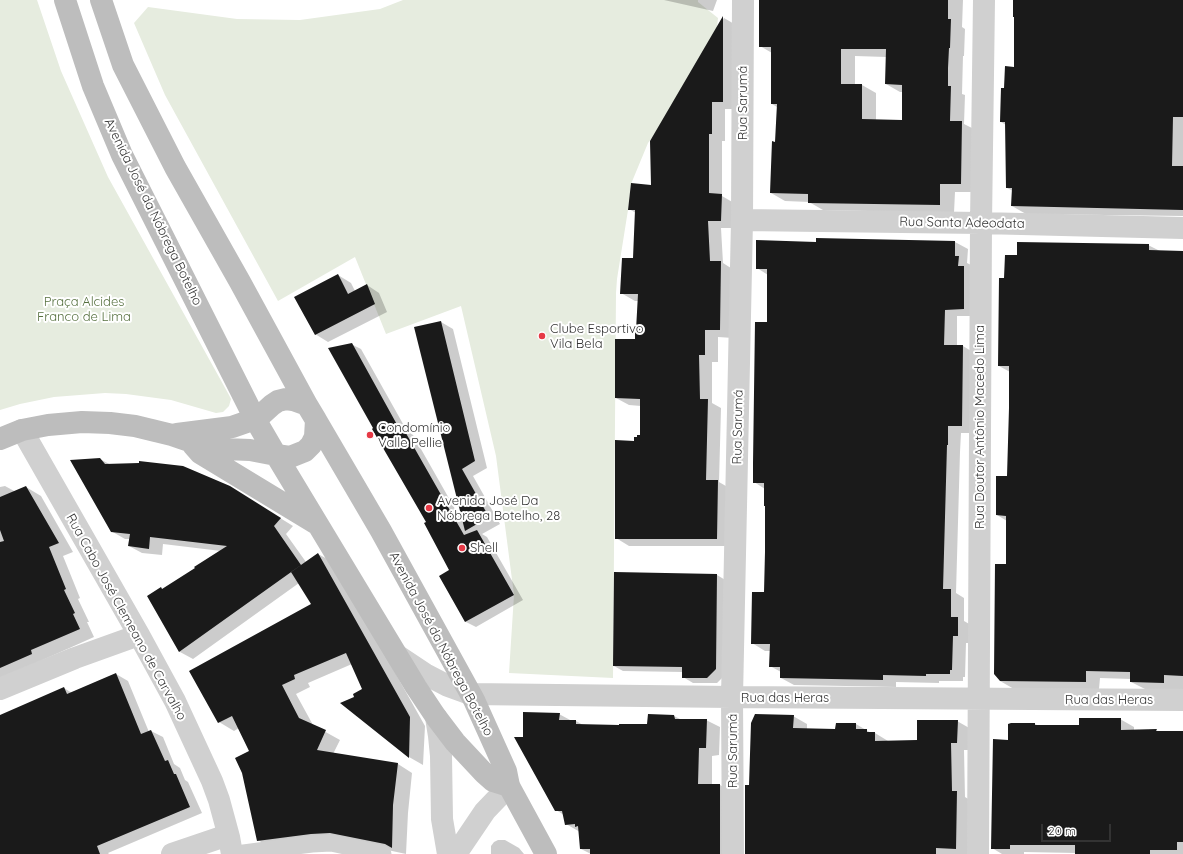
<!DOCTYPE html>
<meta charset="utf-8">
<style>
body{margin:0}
#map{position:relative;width:1183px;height:854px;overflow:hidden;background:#fff;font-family:Quicksand,sans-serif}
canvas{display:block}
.scale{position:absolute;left:1041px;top:824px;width:70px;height:18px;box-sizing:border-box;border:2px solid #333;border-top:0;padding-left:5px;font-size:12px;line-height:14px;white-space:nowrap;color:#333;-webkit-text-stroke:3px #fff;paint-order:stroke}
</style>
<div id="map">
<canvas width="1183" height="854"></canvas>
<div class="scale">20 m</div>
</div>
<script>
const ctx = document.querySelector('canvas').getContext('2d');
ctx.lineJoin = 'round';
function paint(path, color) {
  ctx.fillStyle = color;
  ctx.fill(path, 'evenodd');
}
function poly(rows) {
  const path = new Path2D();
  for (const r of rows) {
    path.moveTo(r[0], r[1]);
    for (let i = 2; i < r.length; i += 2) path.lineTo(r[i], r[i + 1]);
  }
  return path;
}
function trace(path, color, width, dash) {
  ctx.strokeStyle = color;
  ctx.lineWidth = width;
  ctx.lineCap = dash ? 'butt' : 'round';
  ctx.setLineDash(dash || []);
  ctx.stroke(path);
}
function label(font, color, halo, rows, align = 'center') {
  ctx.font = font + ' Quicksand,sans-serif';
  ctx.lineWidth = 4;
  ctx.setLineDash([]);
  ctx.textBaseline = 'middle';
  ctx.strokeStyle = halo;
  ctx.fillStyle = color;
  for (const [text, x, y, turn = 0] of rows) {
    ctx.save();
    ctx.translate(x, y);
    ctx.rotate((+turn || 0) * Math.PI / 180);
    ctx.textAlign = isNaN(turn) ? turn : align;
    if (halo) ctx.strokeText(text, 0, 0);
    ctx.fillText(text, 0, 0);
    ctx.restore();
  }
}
const green = poly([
 [0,0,37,0,61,71,108,177,229,395,231,399,229,406,223,412,216,413,171,400,126,394,105,393,54,397,20,404,0,410],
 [403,0,698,0,698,2,718,18,717,27,654,135,648,143,631,184,628,210,617,279,616,293,613,678,509,673,514,595,496,456,461,306,386,334,355,257,278,301,165,95,134,23,148,7,237,19,300,20,380,9]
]);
const shadow = poly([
 [664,0,717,0,713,11],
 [760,0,963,0,962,27,965,29,964,56,963,56,962,94,965,95,964,124,976,130,975,192,955,192,954,213,823,210,809,202,785,201,771,193,776,143,777,107,772,104,772,53,760,46],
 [855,56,886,57,886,84,900,92,903,92,903,121,876,121,876,93,862,85,855,85],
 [1014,0,1183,0,1183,216,1026,214,1012,206,1013,191,1007,188,1006,125,1001,122,1005,89,1015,68],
 [724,18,736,25,736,109,725,109,725,141,722,141,722,196,734,203,734,228,721,228,723,263,734,270,733,338,718,337,718,362,712,362,712,403,721,408,719,482,731,489,730,546,629,546,616,538,635,442,641,436,641,406,629,405,616,398,636,340,637,331,638,301,635,301,621,293,634,259,636,213,629,209,652,186,651,142],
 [955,242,968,249,967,263,971,265,977,316,957,316,957,346,963,346,976,354,974,433,961,433,960,452,956,593,964,598,964,621,971,625,971,643,966,643,965,677,963,677,963,681,939,681,939,683,896,682,896,687,794,685,781,678,781,672,770,666,771,651,765,651,752,643,765,593,765,489,754,482,768,323,768,275,757,268,816,243],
 [1148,245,1160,251,1183,252,1183,690,1145,689,1131,682,1131,679,1100,678,1099,689,1014,689,1000,681,1007,565,1007,521,997,515,1008,477,1010,372,999,366],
 [338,275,351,283,355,291,367,285,379,293,387,312,328,342,315,334],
 [441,322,453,329,487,468,473,476,500,524,482,534,487,537,523,600,476,627,466,622,440,577,451,571,427,522,375,429,351,344,361,349,407,431,413,435,463,523],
 [100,459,111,465,243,495,293,526,286,534,306,562,318,554,333,562,425,726,423,765,409,757,342,703,356,698,364,690,352,664,308,683,310,687,296,694,313,725,340,740,333,754,398,764,412,773,408,813,406,854,346,841,273,849,258,840,251,751,239,728,234,731,219,722,313,605,299,583,193,659,180,652,148,596,161,588,163,590,221,551,163,544,162,555,142,553,129,546,130,539,125,539,111,531],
 [5,486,16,492,26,487,41,496,73,552,63,556,80,598,78,599,89,622,87,622,94,637,45,659,0,683,0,487],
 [717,575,727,581,726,674,717,683,693,683,683,677,683,672,623,671,614,666],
 [116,674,128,681,149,732,151,731,163,737,174,764,180,768,185,780,188,782,202,813,108,853,109,854,0,854,0,716,64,688,72,693],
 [559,714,572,721,576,721,583,725,648,725,649,715,674,716,682,720,706,720,720,727,719,755,712,756,712,785,720,785,733,793,734,854,591,854,581,849,580,832,566,824,564,815,556,810,524,738],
 [793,716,807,724,807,729,836,730,856,724,871,733,875,733,888,741,888,742,918,741,957,721,971,729,971,750,964,750,965,797,970,800,969,854,746,854,750,786],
 [1120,719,1134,727,1134,731,1156,730,1159,732,1183,732,1183,854,1076,854,1076,853,1024,852,1024,854,1002,854,992,848,1009,741,1035,724,1039,726,1080,726],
 [498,840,505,840,519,848,524,854,491,854,491,846,494,842]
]);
const building = poly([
 [759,0,948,0,948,19,951,19,950,48,949,48,948,68,948,86,951,86,950,121,962,121,961,184,940,184,940,205,808,203,808,194,770,193,772,141,775,142,777,104,771,104,771,47,759,47],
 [841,49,886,49,885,84,902,85,902,120,862,119,862,84,841,84],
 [1013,0,1183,0,1183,117,1173,117,1172,166,1183,166,1183,210,1011,206,1012,188,1006,188,1005,122,1000,122,1001,88,1004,88,1005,66,1014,67,1014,17,1013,17],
 [723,16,723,102,712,102,712,134,709,134,709,193,722,194,721,221,708,221,710,261,721,261,720,330,705,330,705,355,699,355,700,399,708,399,706,480,718,480,717,539,615,539,615,440,634,441,634,437,637,437,637,435,640,435,640,399,615,398,615,339,635,339,635,330,636,330,638,294,620,294,622,258,633,258,635,210,628,210,631,183,651,185,650,141],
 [816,238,955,241,955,256,959,256,958,266,964,266,964,309,945,310,944,345,963,345,962,426,948,426,948,445,947,445,943,589,951,589,951,617,958,617,958,636,953,636,952,670,950,670,950,674,926,674,926,676,883,675,883,680,780,678,780,667,769,667,770,644,751,644,752,592,764,592,765,552,765,506,764,506,764,483,753,483,753,463,755,322,767,322,767,269,756,269,756,240,816,242],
 [1017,242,1149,244,1149,250,1183,251,1183,676,1164,675,1164,683,1130,682,1130,672,1086,671,1086,682,1000,681,994,674,995,564,1006,564,1006,516,996,515,996,476,1007,476,1009,408,1009,366,998,366,999,278,1004,278,1005,255,1017,255],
 [338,274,348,294,367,284,375,304,315,335,294,297],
 [441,321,475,461,462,469,489,517,465,531,414,327],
 [352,343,400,430,403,428,464,535,477,530,514,595,465,622,439,576,449,570,424,523,426,522,372,429,373,428,328,348],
 [100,458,105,464,139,463,139,461,183,466,230,486,281,518,274,526,301,565,179,652,147,596,161,587,162,589,195,568,194,567,227,546,150,537,149,549,128,546,130,534,111,532,70,460],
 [26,486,59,543,49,547,66,589,64,590,75,613,73,614,80,629,31,650,32,654,0,668,0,542,4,541,0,530,0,497],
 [318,553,410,717,409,758,340,703,354,697,353,694,362,689,346,653,294,675,295,679,282,685,299,718,326,730,317,750,398,763,393,805,392,848,385,844,330,833,311,834,257,841,242,773,235,758,249,751,232,716,218,723,189,671,311,604,291,572],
 [614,572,717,574,716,669,707,678,682,678,682,667,613,666],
 [116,673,141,734,151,730,165,761,168,760,174,774,176,774,190,807,97,846,100,854,0,854,0,715,64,687,67,694],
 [523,712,560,713,559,720,576,720,576,724,619,725,619,724,647,724,648,714,674,715,675,719,707,719,706,748,699,748,698,784,720,784,720,854,590,854,590,849,580,849,578,826,575,827,575,824,565,825,562,811,555,811,514,737,523,737],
 [755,714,794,715,793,728,835,729,836,723,856,723,856,729,867,729,867,732,875,732,875,741,917,740,917,720,958,720,957,743,951,743,952,791,957,791,956,849,936,848,936,854,745,854,745,785,749,785,751,723],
 [1079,718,1121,718,1121,730,1157,729,1156,731,1183,731,1183,842,1177,842,1177,850,1150,850,1150,854,1075,854,1075,845,1010,845,1010,849,991,849,993,739,1008,740,1008,724,1011,723,1035,723,1035,725,1079,725]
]);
const pedestrian = poly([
 [236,854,312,844,331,843,383,854]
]);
const minor = poly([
 [742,220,981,223,1183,228],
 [22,430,139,635,175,701,212,781,219,800,229,837,232,854],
 [398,656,425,674,448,686,470,694,732,697,1183,700],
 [0,689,75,658,139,635],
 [436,717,439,736,441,756,442,819,448,854],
 [172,854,228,835],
 [456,854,485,811,509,786],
 [733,854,732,697,742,220,743,0],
 [978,854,981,223,984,0]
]);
const secondary = poly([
 [65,0,93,86,122,155,255,419,232,427,177,434],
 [101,0,123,65,175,167,240,282,307,405],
 [316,420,381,531,474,700,506,771,509,786,546,854],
 [0,439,22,430,48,425,82,422,110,423,135,426,172,435,207,447,224,449,250,450,276,455,290,457,305,451,311,445,315,437,316,420,307,405,293,400,286,399,278,401,272,405,261,415,255,419,276,455,416,687,436,717,455,742,484,773,493,781,509,786],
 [193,445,200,453,317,524]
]);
const markers = [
 [542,336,4,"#e63946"],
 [370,435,4,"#e63946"],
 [429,508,4,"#e63946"],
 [462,548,4,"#e63946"]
];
const streetNames = [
 ["Rua Sarumá",743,103,-90],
 ["Avenida José da Nóbrega Botelho",153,212,64],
 ["Rua Santa Adeodata",962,223,1],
 ["Rua Sarumá",738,427,-89],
 ["Rua Doutor Antônio Macedo Lima",980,427,-90],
 ["Rua Cabo José Clemeano de Carvalho",126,617,61],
 ["Avenida José da Nóbrega Botelho",441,644,62],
 ["Rua das Heras",785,698],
 ["Rua das Heras",1109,700],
 ["Rua Sarumá",733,751,-90]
];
const parkNames = [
 ["Praça Alcides",84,302],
 ["Franco de Lima",84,317]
];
const poiNames = [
 ["Clube Esportivo",550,329],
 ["Vila Bela",550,344],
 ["Condomínio",378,428],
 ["Valle Pellie",378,443],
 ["Avenida José Da",437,501],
 ["Nóbrega Botelho, 28",437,516],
 ["Shell",470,548]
];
paint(green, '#e6ecdf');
paint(shadow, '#0003');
paint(building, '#1a1a1a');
trace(pedestrian, '#d0d0d0', 17);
trace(minor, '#d0d0d0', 22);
trace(secondary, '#bdbdbd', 22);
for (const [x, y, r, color] of markers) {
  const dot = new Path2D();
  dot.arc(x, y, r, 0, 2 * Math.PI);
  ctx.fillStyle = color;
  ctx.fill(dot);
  trace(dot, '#fff', 1.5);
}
label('13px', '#333', '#fff', streetNames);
label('13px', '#56703f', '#fff', parkNames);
label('13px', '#333', '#fff', poiNames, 'left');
</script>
